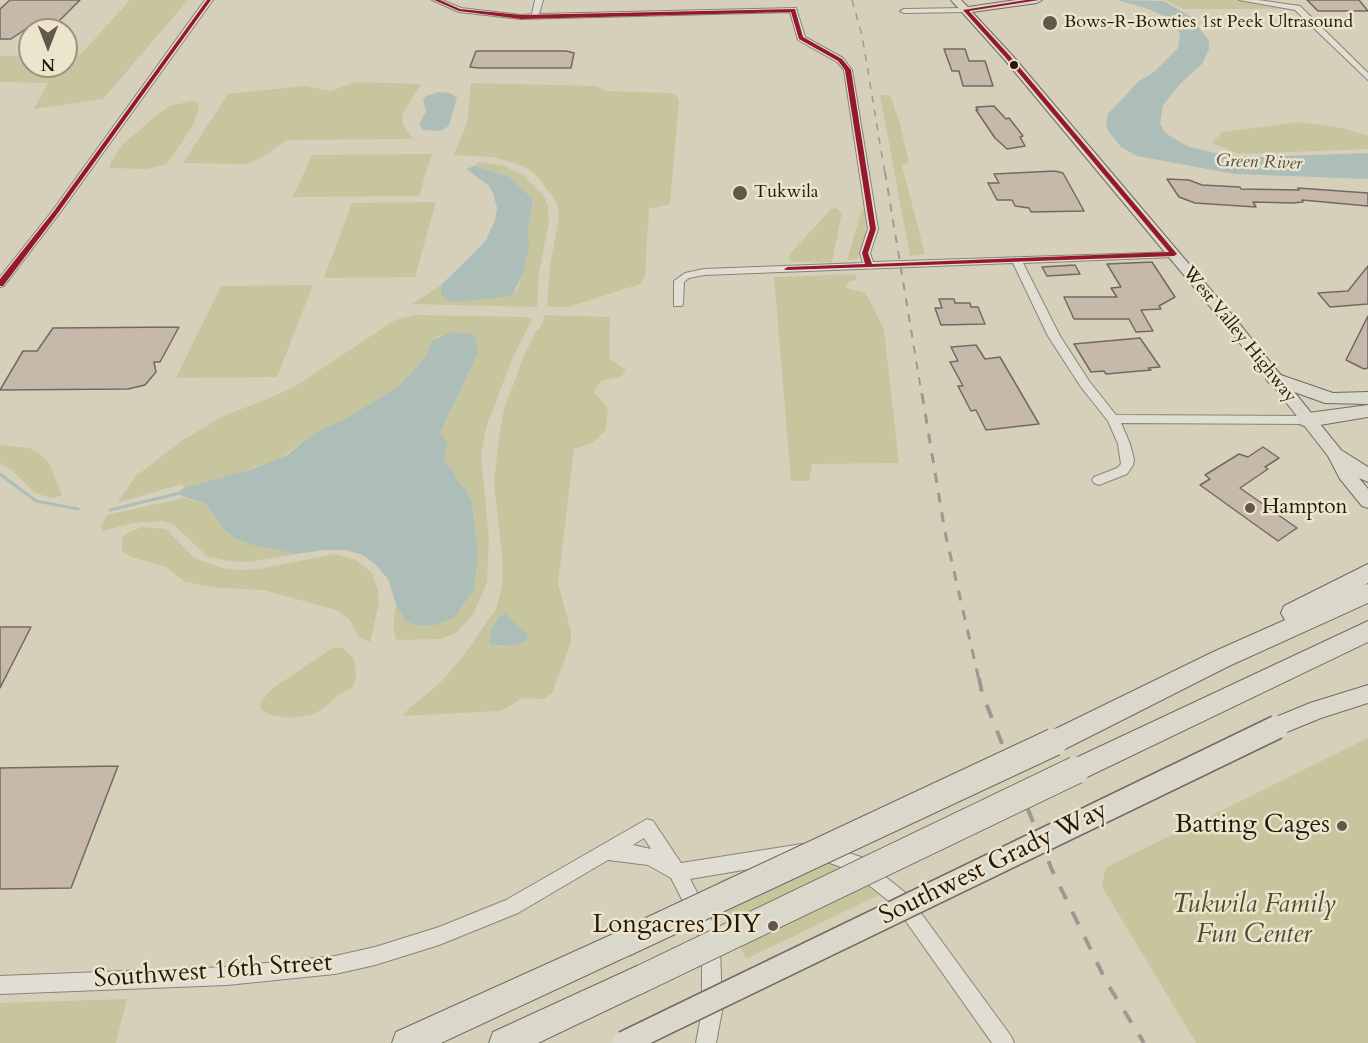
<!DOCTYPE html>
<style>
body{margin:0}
#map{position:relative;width:1368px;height:1043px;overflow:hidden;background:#d6d0bb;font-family:Cardo,serif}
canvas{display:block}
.north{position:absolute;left:18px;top:18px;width:60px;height:60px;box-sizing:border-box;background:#ece4cc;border:2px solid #9c927f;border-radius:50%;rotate:180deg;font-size:16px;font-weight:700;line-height:24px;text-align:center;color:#24180b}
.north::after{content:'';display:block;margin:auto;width:21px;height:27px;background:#625849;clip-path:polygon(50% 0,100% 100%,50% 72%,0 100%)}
</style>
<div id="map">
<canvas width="1368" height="1043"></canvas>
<div class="north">N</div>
</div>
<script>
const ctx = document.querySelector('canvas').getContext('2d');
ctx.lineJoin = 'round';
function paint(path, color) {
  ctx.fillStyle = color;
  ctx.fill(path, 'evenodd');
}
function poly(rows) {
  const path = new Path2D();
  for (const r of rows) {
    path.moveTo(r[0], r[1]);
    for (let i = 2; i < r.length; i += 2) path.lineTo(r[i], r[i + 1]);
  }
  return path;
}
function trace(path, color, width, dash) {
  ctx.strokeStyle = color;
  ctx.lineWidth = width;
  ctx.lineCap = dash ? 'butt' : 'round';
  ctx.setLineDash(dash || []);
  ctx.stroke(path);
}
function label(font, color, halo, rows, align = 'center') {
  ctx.font = font + ' Cardo,serif';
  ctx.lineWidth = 5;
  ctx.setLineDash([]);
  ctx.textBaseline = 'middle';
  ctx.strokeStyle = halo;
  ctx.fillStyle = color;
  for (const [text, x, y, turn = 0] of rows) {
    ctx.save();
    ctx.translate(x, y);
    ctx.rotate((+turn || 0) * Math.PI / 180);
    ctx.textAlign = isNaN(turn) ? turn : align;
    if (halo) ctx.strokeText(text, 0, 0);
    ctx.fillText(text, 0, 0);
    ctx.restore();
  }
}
const green = poly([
 [130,0,188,0,103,99,34,109,48,83,0,82,0,56,30,56,30,66,66,66,66,56,80,55],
 [1165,0,1259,0,1299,5,1303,9,1183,9],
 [355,82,421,84,402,115,403,124,413,139,287,140,258,160,246,164,183,163,228,94,304,86,331,91],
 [471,83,595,86,607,91,669,93,677,96,679,102,670,204,649,209,645,277,640,284,569,307,547,307,550,265,558,223,559,211,555,200,539,178,529,169,515,163,493,157,454,155,467,123],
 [880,95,890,95,900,124,909,162,902,166,925,254,910,256],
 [192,101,198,103,199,109,192,127,167,164,146,169,110,168,110,164,122,145,158,114,169,106],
 [1299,122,1342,128,1368,136,1368,149,1238,154,1212,143,1222,132],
 [432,154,419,196,293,197,312,155],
 [479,162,504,166,524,176,544,196,548,207,549,222,539,272,537,307,412,304,441,285,441,294,456,302,506,297,513,294,518,288,529,246,528,231,533,199,507,176,474,166],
 [436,202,415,277,324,278,352,203],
 [836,208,842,212,832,262,791,262,789,255,831,209],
 [862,209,865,211,866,235,858,259,847,260],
 [855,274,857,280,848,282,846,288,866,293,884,330,899,463,812,464,809,481,791,481,774,277],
 [313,285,277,377,176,378,221,286],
 [416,315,525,317,532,319,512,359,486,428,481,456,489,539,487,582,473,615,456,633,441,639,396,640,393,626,396,604,405,621,478,551,472,503,465,488,455,479,454,471,444,462,447,449,440,433,478,353,457,332,436,337,426,356,400,385,349,417,314,433,279,459,230,476,184,488,182,484,117,503,136,476,183,440,223,416,265,400,294,387,395,320],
 [545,315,610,317,609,358,626,370,622,376,601,381,594,392,608,408,606,430,592,443,574,449,558,584,571,631,571,643,552,693,544,699,522,698,501,711,403,716,409,708,438,685,463,656,496,609,502,586,503,565,494,484,499,436,504,409,524,356,536,331,540,328],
 [505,613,528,635,525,642,501,647,489,639,498,616],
 [0,445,30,448,39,453,49,463,62,495,51,498,35,493,13,471,0,463],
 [184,498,206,504,223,528,234,538,252,545,296,554,247,562,229,561,208,557,174,525,163,521,133,523,103,531,101,527,107,515],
 [142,527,166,529,194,558,222,568,239,570,259,569,335,554,356,560,372,573,378,590,379,603,370,642,359,637,349,619,336,610,263,590,220,588,185,582,166,567,131,557,122,551,122,538,127,533],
 [332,648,343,648,354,659,356,678,353,687,338,695,323,709,310,715,290,718,272,715,261,710,260,703,272,689],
 [1368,738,1368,1043,1196,1043,1102,887,1105,868],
 [793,855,853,868,885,892,746,959,714,887,721,880],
 [127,999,116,1043,0,1043,0,1003]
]);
const water = poly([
 [1117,0,1164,1,1191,17,1209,41,1209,49,1202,64,1180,84,1163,105,1160,124,1165,133,1189,147,1225,155,1257,157,1368,153,1368,179,1234,174,1137,156,1121,147,1108,131,1106,124,1108,114,1139,81,1154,72,1178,48,1180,35,1175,25,1168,18,1146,8],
 [439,92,450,93,457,97,449,126,440,131,423,130,419,125,426,111,423,100,426,96],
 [474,166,507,176,533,199,528,231,529,246,523,273,513,294,506,297,456,302,445,299,441,294,441,285,475,252,486,240,495,220,497,208,493,193,488,185,466,169],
 [450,332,470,334,476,338,478,353,440,433,448,443,444,462,454,471,456,479,465,488,472,503,478,551,474,589,454,618,435,625,419,626,405,621,396,604,388,579,376,565,363,555,345,550,325,550,296,554,252,545,234,538,223,528,206,504,176,494,184,488,253,469,287,455,314,433,349,417,400,385,426,356,432,341],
 [505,613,528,635,525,642,512,646,491,645,489,640,491,630,498,617]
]);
const stream = poly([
 [0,474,36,501,78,509],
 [110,510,176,494]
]);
const building = poly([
 [10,0,80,0,53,27,30,26,11,39,0,39,0,9,10,0],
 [1307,0,1359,0,1368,11,1318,11,1307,0],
 [944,49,965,49,969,61,985,61,993,86,963,86,959,71,952,71,944,49],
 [476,51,566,51,574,53,571,68,479,68,470,67,476,51],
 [994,106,1006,119,1009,118,1023,136,1020,137,1025,146,1007,149,995,138,976,110,978,110,976,107,994,106],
 [1055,171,1063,173,1084,211,1031,212,1029,208,1015,206,1012,200,997,200,988,183,999,183,994,174,1055,171],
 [1167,179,1189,180,1202,185,1240,187,1241,189,1299,190,1298,188,1368,193,1368,206,1302,200,1303,202,1293,203,1253,202,1256,207,1195,203,1179,197,1167,179],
 [1152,262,1175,297,1159,306,1161,309,1141,310,1153,331,1136,332,1129,319,1074,319,1064,297,1117,297,1111,288,1121,287,1107,264,1152,262],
 [1075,265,1080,274,1047,276,1042,267,1075,265],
 [1368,266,1368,304,1330,307,1318,293,1348,291,1368,266],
 [939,299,954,299,955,303,970,303,971,307,978,307,985,324,941,325,935,308,942,308,939,299],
 [1368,316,1368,368,1364,369,1346,360,1368,316],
 [179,327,160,362,154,362,156,372,145,385,128,389,0,390,23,351,37,351,53,328,179,327],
 [1140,338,1160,367,1148,368,1151,370,1106,374,1104,371,1091,372,1074,344,1140,338],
 [976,345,985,359,1000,357,1039,424,986,430,976,410,971,411,958,386,963,386,950,362,958,361,951,347,976,345],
 [1263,447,1279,458,1265,467,1268,469,1240,488,1297,528,1278,541,1200,485,1210,479,1205,475,1239,454,1248,457,1263,447],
 [0,627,31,627,0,688,0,627],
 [118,766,71,888,0,889,0,768,118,766]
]);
const minor = poly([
 [205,0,213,0,59,214,4,286,0,287,0,277,53,210,205,0],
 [432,0,442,0,461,8,521,15,532,14,535,0,543,0,539,14,796,8,805,37,843,58,852,70,878,229,870,253,873,262,1178,252,1178,256,1174,257,1023,263,1060,336,1089,381,1116,415,1308,416,1314,420,1308,424,1121,423,1130,444,1134,459,1133,465,1127,474,1099,485,1094,483,1092,480,1094,477,1117,468,1121,464,1118,444,1108,421,1081,387,1048,336,1013,263,704,275,689,278,684,282,683,304,682,306,674,306,674,281,685,273,704,269,863,263,860,253,868,229,844,70,837,62,798,40,790,12,521,19,459,12,432,0],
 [1239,0,1258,0,1300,6,1368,73,1368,80,1295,10,1239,0],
 [965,8,968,8,968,12,904,13,900,11,904,9,965,8],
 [647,819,653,821,681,863,802,844,808,846,811,852,808,858,802,860,690,879,712,921,720,947,722,1011,716,1043,696,1043,702,1011,702,947,697,929,671,878,648,865,608,860,518,913,439,945,375,965,335,974,227,985,0,994,0,976,227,967,335,956,375,947,439,927,506,900,647,819],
 [644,838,651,849,633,845,644,838],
 [824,845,861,857,907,894,1011,1036,1014,1043,992,1043,895,906,850,870,818,859,815,853,818,847,824,845]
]);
const major = poly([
 [951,0,961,0,968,7,1016,0,1042,0,1037,3,972,12,1012,55,1238,322,1341,450,1368,467,1368,482,1359,478,1368,489,1368,508,1362,506,1340,479,1328,456,1228,328,1004,59,951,0],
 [1368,685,1368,703,1321,718,1277,736,1269,734,1266,727,1269,720,1310,703,1368,685]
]);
const highway = poly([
 [1275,373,1333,393,1368,392,1368,404,1325,403,1269,383,1266,379,1269,375,1275,373],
 [1368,405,1368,417,1308,427,1301,425,1298,420,1301,415,1308,413,1368,405],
 [1368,564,1368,583,1364,585,1368,584,1368,603,1229,666,1063,750,1054,753,1045,750,1041,742,1045,734,1213,652,1285,620,1281,613,1284,606,1368,564],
 [1368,621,1368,642,1085,778,1076,782,1067,778,1063,770,1067,762,1368,621],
 [622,930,632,934,636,944,632,954,441,1043,392,1043,396,1032,622,930],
 [637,966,647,971,652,981,647,991,538,1043,489,1043,493,1032,637,966]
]);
const railFar3 = poly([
 [852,0,862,35,885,174]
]);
const railFar2 = poly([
 [885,172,922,396]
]);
const railFar1 = poly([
 [922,394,945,532,979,680]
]);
const rail = poly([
 [979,678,982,693,1052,870,1107,983,1144,1043]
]);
const majorBridge = poly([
 [624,1043,1277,727]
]);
const highwayBridge = poly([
 [622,944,1054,742],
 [637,981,1076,770]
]);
const bus1 = poly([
 [207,0,211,0,58,213,3,286,0,286,0,279,54,211,207,0],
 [434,0,440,0,460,9,521,15,795,9,803,37,842,59,851,70,876,229,868,253,872,264,1169,252,1006,58,963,10,1026,0,1039,0,969,11,1010,56,1177,254,1174,256,786,270,784,269,788,267,865,264,862,253,870,229,845,70,838,61,799,39,791,12,521,19,459,11,434,0]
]);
const markers = [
 [1050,23,8,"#625849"],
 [1014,65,5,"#24180b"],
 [740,193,8,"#625849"],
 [1250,508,6,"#625849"],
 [1342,826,6,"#625849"],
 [773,926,6,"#625849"]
];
const farPoinames = [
 ["Bows-R-Bowties 1st Peek Ultrasound",1064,23],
 ["Tukwila",754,193]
];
const farWaternames = [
 ["Green River",1259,163,2]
];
const farStreetnames = [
 ["West Valley Highway",1239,335,51]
];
const poiNames = [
 ["Hampton",1262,508]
];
const nearPoinames = [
 ["Batting Cages",1330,826],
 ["Longacres DIY",761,926]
];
const nearStreetnames = [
 ["Southwest Grady Way",994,864,-26],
 ["Southwest 16th Street",213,972,-4]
];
const nearParknames = [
 ["Tukwila Family",1254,906],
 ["Fun Center",1254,936]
];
paint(green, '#c7c59e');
paint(water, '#adbeb9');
trace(stream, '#adbeb9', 3);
paint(building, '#c6b8ab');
trace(building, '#706b5f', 1.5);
trace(minor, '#888476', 2);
trace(major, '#706b5f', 2);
trace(highway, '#706b5f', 2);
paint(minor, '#e0ddd2');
paint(major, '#dad7cb');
paint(highway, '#dad7cb');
trace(railFar3, '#9d9990', 1.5, [7, 7]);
trace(railFar2, '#9d9990', 2, [8, 8]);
trace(railFar1, '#9d9990', 3, [10, 10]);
trace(rail, '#9d9990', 4, [14, 14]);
trace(majorBridge, '#706b5f', 26, []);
trace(highwayBridge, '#706b5f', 29, []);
trace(majorBridge, '#dad7cb', 23);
trace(highwayBridge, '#dad7cb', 27);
paint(bus1, '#96172e');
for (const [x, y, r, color] of markers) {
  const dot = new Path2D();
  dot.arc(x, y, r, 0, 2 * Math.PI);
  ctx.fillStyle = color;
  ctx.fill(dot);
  trace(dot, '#ece4cc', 2);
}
label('18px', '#24180b', '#ece4cc', farPoinames, 'left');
label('italic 18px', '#4e4f48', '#ece4cc', farWaternames);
label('18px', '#24180b', '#ece4cc', farStreetnames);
label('21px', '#24180b', '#ece4cc', poiNames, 'left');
label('26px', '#24180b', '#ece4cc', nearPoinames, 'right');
label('26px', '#24180b', '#ece4cc', nearStreetnames);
label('italic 26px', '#514930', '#ece4cc', nearParknames);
</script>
